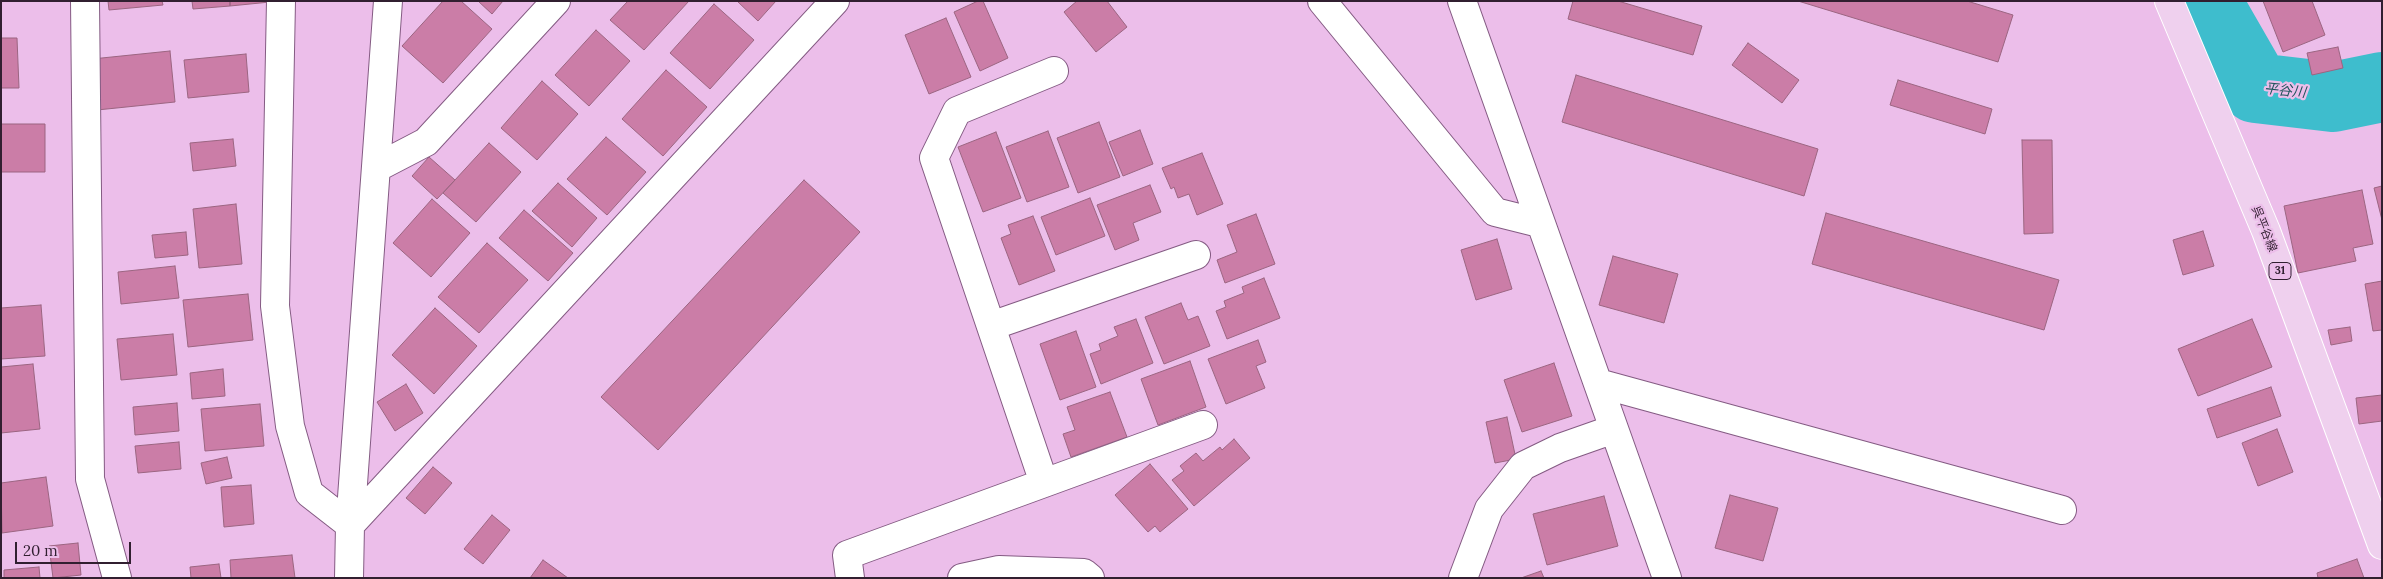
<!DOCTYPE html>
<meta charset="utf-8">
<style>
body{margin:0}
#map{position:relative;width:2383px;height:579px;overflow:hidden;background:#ecbeea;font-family:Lora,serif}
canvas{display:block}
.frame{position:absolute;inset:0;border:2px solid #311f30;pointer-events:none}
.scale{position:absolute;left:15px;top:542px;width:116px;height:22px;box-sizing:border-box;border:2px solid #311f30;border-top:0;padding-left:6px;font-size:15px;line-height:18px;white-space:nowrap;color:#311f30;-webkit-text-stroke:4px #ecbeea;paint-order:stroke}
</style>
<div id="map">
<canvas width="2383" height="579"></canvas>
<div class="frame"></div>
<div class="scale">20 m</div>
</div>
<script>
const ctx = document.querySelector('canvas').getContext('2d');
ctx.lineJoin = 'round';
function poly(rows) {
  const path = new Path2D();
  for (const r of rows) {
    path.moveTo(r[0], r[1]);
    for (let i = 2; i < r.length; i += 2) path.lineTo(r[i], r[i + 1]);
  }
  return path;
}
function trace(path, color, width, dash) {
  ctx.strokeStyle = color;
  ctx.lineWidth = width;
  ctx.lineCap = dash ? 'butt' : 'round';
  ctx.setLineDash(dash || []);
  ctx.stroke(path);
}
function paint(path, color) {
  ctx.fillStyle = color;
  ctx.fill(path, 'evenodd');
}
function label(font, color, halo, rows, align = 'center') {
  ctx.font = font + ' Lora,"Noto Sans JP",serif';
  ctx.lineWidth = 4.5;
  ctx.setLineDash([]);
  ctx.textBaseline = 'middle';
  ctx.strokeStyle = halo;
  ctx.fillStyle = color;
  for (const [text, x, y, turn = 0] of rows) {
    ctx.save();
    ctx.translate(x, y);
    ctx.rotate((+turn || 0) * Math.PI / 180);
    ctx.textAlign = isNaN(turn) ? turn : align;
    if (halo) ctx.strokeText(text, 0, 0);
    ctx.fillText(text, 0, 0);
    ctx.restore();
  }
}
const river = poly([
 [2206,1,2256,88,2333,97,2382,87]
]);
const building = poly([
 [108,1,162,1,163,5,109,10,108,1],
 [192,1,230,1,230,6,193,9,192,1],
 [230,1,270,1,270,2,230,6,230,1],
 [443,1,461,1,492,29,443,83,402,46,443,1],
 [478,1,503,1,492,14,478,1],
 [628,1,689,1,644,50,610,20,628,1],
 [737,1,776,1,758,21,737,1],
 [978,1,983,1,1008,58,980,71,954,12,978,1],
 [1077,1,1107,1,1127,27,1096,52,1064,12,1077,1],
 [1573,1,1618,1,1702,26,1693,55,1568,19,1573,1],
 [1798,1,1967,1,2013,15,1998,62,1798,1],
 [2263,1,2312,1,2325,35,2283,52,2263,1],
 [714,4,754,40,710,89,670,53,714,4],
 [946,18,971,77,929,94,905,35,946,18],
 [596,30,630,61,589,106,555,75,596,30],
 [1,38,17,38,19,88,1,88,1,38],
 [1748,43,1799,80,1782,103,1732,65,1748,43],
 [2338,47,2343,68,2312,75,2307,53,2338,47],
 [170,51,175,102,97,110,92,59,170,51],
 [246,54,249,92,188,98,184,60,246,54],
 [666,70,707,107,663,156,622,119,666,70],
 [1576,75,1818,149,1804,196,1562,122,1576,75],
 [1898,80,1992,109,1985,134,1890,105,1898,80],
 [542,81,578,114,537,160,501,128,542,81],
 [1099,122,1120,177,1078,193,1057,138,1099,122],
 [1,124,45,124,45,172,1,172,1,124],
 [1140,130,1153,164,1123,176,1109,142,1140,130],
 [1048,131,1069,187,1027,202,1006,147,1048,131],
 [996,132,1021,198,983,212,958,147,996,132],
 [606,137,646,172,607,215,567,179,606,137],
 [233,139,236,166,193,171,190,143,233,139],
 [2022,140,2052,140,2053,233,2024,234,2022,140],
 [489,143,521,172,476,222,443,193,489,143],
 [1202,153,1223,204,1197,215,1189,194,1178,198,1174,187,1171,189,1162,168,1202,153],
 [429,157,455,180,437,199,412,176,429,157],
 [804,180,860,232,658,450,601,397,804,180],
 [558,183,597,218,572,247,532,211,558,183],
 [1150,185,1161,212,1133,223,1139,240,1115,250,1097,205,1150,185],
 [2382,186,2382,220,2374,188,2382,186],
 [2362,190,2373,244,2353,248,2356,261,2298,273,2284,206,2362,190],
 [1090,198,1105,236,1056,255,1041,217,1090,198],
 [432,199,470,233,431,277,393,243,432,199],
 [236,204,242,264,199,268,193,209,236,204],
 [524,210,573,253,548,281,499,238,524,210],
 [1826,213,2059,280,2044,330,1812,264,1826,213],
 [1256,214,1275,264,1225,283,1217,260,1237,252,1227,225,1256,214],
 [1033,216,1055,271,1019,285,1001,238,1011,234,1008,225,1033,216],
 [2203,231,2214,266,2183,275,2173,240,2203,231],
 [186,232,188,255,155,258,152,235,186,232],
 [1497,239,1512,289,1476,300,1461,250,1497,239],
 [487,243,528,280,479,333,438,297,487,243],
 [1613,256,1678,274,1664,323,1599,305,1613,256],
 [175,266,179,298,121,304,118,272,175,266],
 [1264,278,1280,318,1227,339,1216,311,1226,307,1224,301,1244,293,1242,287,1264,278],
 [2382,281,2382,330,2373,331,2365,284,2382,281],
 [248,294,253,340,188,347,183,300,248,294],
 [1181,303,1188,320,1198,316,1210,346,1164,364,1145,317,1181,303],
 [41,305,45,356,1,359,1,308,41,305],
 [435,308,477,346,434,394,392,355,435,308],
 [1136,319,1153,363,1101,384,1090,354,1101,350,1099,344,1118,336,1114,327,1136,319],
 [2252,319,2272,367,2198,396,2178,349,2252,319],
 [2350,327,2352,341,2331,345,2328,330,2350,327],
 [1076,331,1096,387,1060,400,1040,344,1076,331],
 [173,334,177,375,121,380,117,339,173,334],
 [1258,340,1266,362,1256,366,1265,388,1226,404,1208,359,1258,340],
 [1190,361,1206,407,1158,425,1141,379,1190,361],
 [1554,363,1572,416,1522,432,1504,380,1554,363],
 [33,364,40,429,1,433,1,367,33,364],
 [223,369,225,396,192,399,190,373,223,369],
 [406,384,423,413,395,431,377,402,406,384],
 [2271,387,2281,416,2217,438,2207,409,2271,387],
 [1110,392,1127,437,1071,457,1063,434,1075,430,1067,407,1110,392],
 [2382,395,2382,421,2359,424,2356,398,2382,395],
 [177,403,179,431,135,435,133,407,177,403],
 [260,404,264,446,205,451,201,409,260,404],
 [1507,417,1516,459,1495,463,1486,422,1507,417],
 [2277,429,2293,472,2258,486,2242,443,2277,429],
 [1234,439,1250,458,1194,506,1172,480,1184,471,1180,466,1196,453,1203,461,1220,447,1222,450,1234,439],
 [179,442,181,469,138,473,135,446,179,442],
 [227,457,232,478,206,484,201,463,227,457],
 [1150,464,1188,509,1160,532,1155,526,1148,532,1115,495,1150,464],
 [433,467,452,483,425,514,406,498,433,467],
 [46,477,53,526,2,533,1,483,46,477],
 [251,485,254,524,224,527,221,487,251,485],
 [1730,495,1778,508,1763,561,1715,548,1730,495],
 [1604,496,1618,546,1547,565,1533,514,1604,496],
 [492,515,510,530,483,564,464,549,492,515],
 [78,543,81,575,53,578,49,546,78,543],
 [292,555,295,578,231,578,230,560,292,555],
 [2357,559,2364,578,2318,578,2317,573,2357,559],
 [543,560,568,578,530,578,543,560],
 [219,564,221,578,191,578,190,567,219,564],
 [39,567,40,578,4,578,4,570,39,567],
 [1541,571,1544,578,1521,578,1541,571]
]);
const minor = poly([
 [85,1,90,479,117,578],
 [281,1,275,306,290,426,309,493,350,525],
 [1322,1,1495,212,1539,223],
 [1462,1,1667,578],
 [376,168,426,142,556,1],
 [991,326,1196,255],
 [1598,383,2062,510],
 [1044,483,934,158,957,111,1054,71],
 [350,525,835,1],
 [349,578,350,525,388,1],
 [850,578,847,555,1203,425],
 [962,578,999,570,1084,573,1090,578],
 [1463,578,1489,509,1523,466,1560,448,1614,429]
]);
const major = poly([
 [2169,1,2266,231,2382,545]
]);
const shields = [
 [2280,271,22]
];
const shieldNames = [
 ["31",2280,271]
];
const streetNames = [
 ["呉平谷線",2264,229,68]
];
const waterNames = [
 ["平谷川",2285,91,6]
];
trace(river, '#3ebdcd', 70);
paint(building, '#cb7da7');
trace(building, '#9b6581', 1);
trace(minor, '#845b83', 30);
trace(major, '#fff', 30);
trace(minor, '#fff', 28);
trace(major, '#efd0ee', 28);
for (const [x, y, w] of shields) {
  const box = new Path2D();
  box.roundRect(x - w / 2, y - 8.5, w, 17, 4);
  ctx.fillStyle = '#ecbeea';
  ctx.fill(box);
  trace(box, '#311f30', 1);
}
label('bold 11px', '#311f30', null, shieldNames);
label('12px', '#311f30', '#ecbeea', streetNames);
label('italic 14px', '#1e535a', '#ecbeea', waterNames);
</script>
